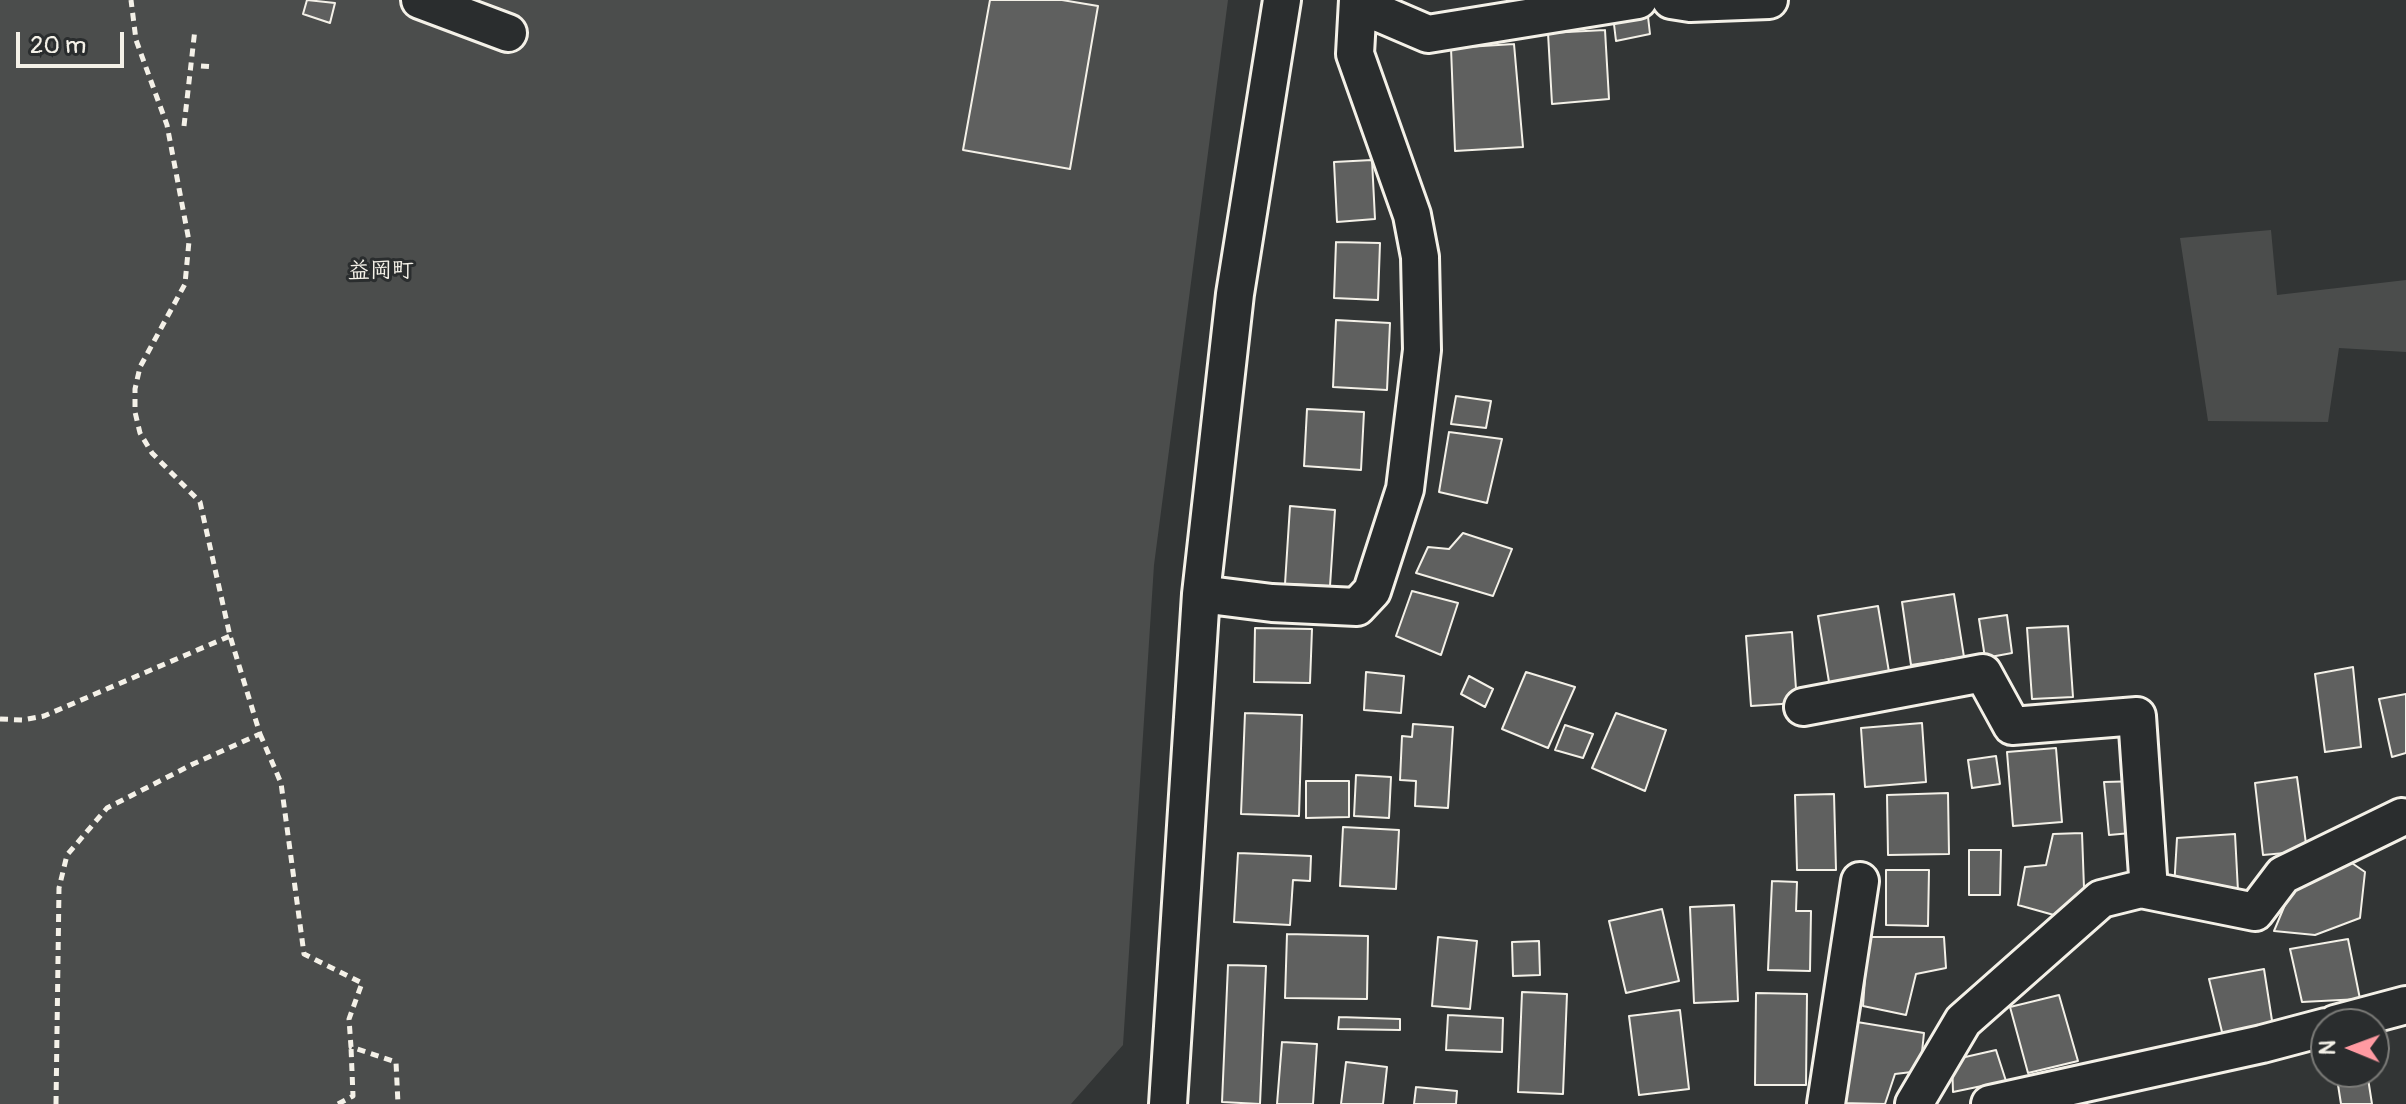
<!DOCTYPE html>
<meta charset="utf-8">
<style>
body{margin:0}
#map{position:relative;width:2406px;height:1104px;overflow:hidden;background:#323535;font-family:Pangolin,sans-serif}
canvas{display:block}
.north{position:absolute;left:2310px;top:1008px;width:80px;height:80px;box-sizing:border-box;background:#2a2d2e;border:2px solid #7b7b78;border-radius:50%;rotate:271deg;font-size:22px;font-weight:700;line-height:32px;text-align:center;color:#f4f1e8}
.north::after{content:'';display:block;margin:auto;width:28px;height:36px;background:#ff9aa2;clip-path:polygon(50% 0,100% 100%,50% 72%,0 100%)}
.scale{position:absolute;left:16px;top:32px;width:108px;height:36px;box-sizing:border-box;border:4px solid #f4f1e8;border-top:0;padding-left:10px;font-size:24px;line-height:28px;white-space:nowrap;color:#f4f1e8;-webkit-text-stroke:6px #2a2d2e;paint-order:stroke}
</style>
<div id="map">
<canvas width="2406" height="1104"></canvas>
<div class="north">N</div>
<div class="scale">20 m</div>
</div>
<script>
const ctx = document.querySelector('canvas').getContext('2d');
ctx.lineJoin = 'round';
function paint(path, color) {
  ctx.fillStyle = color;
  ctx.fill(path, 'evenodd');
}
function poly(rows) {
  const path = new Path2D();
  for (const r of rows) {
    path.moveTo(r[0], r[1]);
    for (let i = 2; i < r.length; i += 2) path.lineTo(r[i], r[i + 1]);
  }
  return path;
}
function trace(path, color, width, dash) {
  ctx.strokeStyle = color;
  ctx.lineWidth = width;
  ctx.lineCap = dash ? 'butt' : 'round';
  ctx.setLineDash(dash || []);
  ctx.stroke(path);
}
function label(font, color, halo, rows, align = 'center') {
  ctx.font = font + ' Pangolin,"Klee One",sans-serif';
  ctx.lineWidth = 6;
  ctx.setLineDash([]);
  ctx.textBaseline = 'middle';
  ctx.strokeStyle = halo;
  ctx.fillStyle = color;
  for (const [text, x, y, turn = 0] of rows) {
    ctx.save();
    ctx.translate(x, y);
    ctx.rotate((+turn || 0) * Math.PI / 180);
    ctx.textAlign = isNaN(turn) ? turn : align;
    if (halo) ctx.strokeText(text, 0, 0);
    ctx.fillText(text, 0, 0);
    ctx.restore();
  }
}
const green = poly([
 [0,0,1228,0,1154,565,1123,1045,1071,1104,0,1104],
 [2271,230,2277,295,2406,280,2406,352,2339,348,2328,422,2208,421,2180,238]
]);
const building = poly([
 [307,0,335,3,330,23,303,14,307,0],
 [990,0,1062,0,1098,6,1070,169,963,150,990,0],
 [1647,8,1650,34,1616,41,1613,16,1647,8],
 [1605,30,1609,99,1552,104,1548,33,1605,30],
 [1514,44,1523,147,1455,151,1451,48,1514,44],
 [1372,160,1375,219,1337,222,1334,162,1372,160],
 [1336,242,1380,243,1378,300,1334,298,1336,242],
 [1336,320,1390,323,1387,390,1333,387,1336,320],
 [1456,396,1491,401,1486,428,1451,424,1456,396],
 [1307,409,1364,412,1361,470,1304,466,1307,409],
 [1449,432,1502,439,1487,503,1439,492,1449,432],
 [1290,506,1335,510,1330,586,1285,584,1290,506],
 [1463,533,1512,549,1493,596,1416,573,1428,547,1449,549,1463,533],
 [1412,591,1458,603,1441,655,1396,636,1412,591],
 [1954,594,1964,657,1911,665,1902,602,1954,594],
 [1878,606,1890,678,1830,688,1818,616,1878,606],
 [2007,615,2012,653,1985,658,1979,619,2007,615],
 [2068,626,2073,697,2032,699,2027,628,2068,626],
 [1255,628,1312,629,1310,683,1254,682,1255,628],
 [1792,632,1797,703,1751,706,1746,636,1792,632],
 [2353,667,2361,747,2325,752,2315,674,2353,667],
 [1366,672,1404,676,1401,713,1364,710,1366,672],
 [1526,672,1575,687,1548,748,1502,729,1526,672],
 [1469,676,1493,689,1485,707,1461,694,1469,676],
 [2406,694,2406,753,2392,757,2379,699,2406,694],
 [1245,713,1302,715,1299,816,1241,814,1245,713],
 [1616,713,1666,730,1645,791,1592,768,1616,713],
 [1922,723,1926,782,1865,787,1861,728,1922,723],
 [1413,724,1453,727,1448,808,1415,806,1416,781,1400,780,1402,736,1412,737,1413,724],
 [1565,725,1593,734,1583,758,1555,750,1565,725],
 [2056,748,2062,822,2013,826,2007,752,2056,748],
 [1996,756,2000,784,1972,788,1968,760,1996,756],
 [1356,775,1391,777,1389,818,1354,816,1356,775],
 [2297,777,2307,851,2263,855,2255,783,2297,777],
 [1306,781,1349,781,1349,817,1306,818,1306,781],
 [2141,781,2142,832,2109,835,2104,782,2141,781],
 [1948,793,1949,854,1888,855,1887,795,1948,793],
 [1834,794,1836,870,1797,870,1795,795,1834,794],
 [1343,827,1399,830,1396,889,1340,886,1343,827],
 [2082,833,2084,888,2061,917,2018,905,2025,867,2046,865,2053,834,2082,833],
 [2235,834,2239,910,2173,906,2177,838,2235,834],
 [1969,850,2001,850,2000,895,1969,895,1969,850],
 [1238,853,1311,856,1310,881,1293,880,1290,925,1234,922,1238,853],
 [2346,859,2365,872,2360,918,2315,935,2274,931,2294,883,2346,859],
 [1886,870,1929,870,1928,926,1886,925,1886,870],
 [1772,881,1797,882,1796,911,1811,911,1810,971,1768,970,1772,881],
 [1734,905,1738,1001,1694,1003,1690,907,1734,905],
 [1662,909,1679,981,1626,993,1609,921,1662,909],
 [1287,934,1368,936,1367,999,1285,998,1287,934],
 [1438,937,1477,941,1470,1009,1432,1006,1438,937],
 [1868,937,1944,937,1946,968,1916,974,1906,1015,1863,1006,1868,937],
 [2348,939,2360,999,2302,1002,2290,949,2348,939],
 [1539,941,1540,975,1513,976,1512,942,1539,941],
 [1228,965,1266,966,1260,1104,1222,1102,1228,965],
 [2264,969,2273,1027,2223,1036,2209,979,2264,969],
 [1522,992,1567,994,1563,1094,1518,1092,1522,992],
 [1756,993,1807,994,1806,1085,1755,1085,1756,993],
 [2059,995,2078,1061,2028,1073,2010,1007,2059,995],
 [1680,1010,1689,1089,1639,1095,1629,1016,1680,1010],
 [1448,1015,1503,1018,1502,1052,1446,1050,1448,1015],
 [1339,1017,1400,1019,1400,1030,1338,1029,1339,1017],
 [1857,1022,1924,1033,1920,1071,1895,1074,1885,1104,1841,1103,1857,1022],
 [1282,1042,1317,1044,1313,1104,1277,1104,1282,1042],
 [1996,1050,2006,1081,1953,1092,1952,1060,1996,1050],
 [1346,1062,1387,1067,1383,1104,1341,1104,1346,1062],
 [2336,1072,2367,1072,2372,1104,2341,1104,2336,1072],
 [1416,1087,1457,1091,1456,1104,1414,1104,1416,1087]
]);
const path = poly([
 [201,66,214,67],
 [184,126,195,29],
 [0,719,22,720,44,716,230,636],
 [260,734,281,783,304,954,362,983,349,1019,351,1047,396,1062,398,1104],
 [56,1104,59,888,67,855,107,808,193,764,260,734,230,636,200,502,152,453,140,433,135,412,135,389,140,367,185,284,189,241,167,125,136,40,131,0],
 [338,1104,353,1096,351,1047]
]);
const minor = poly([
 [420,0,508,33],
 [1671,0,1690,3,1769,0],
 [1358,4,1428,34,1638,0],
 [1201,594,1272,603,1357,607,1372,591,1405,489,1422,350,1420,257,1412,215,1355,54,1358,0],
 [1803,707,1983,673,2012,726,2137,716,2149,890],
 [2335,1024,2406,1005],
 [1168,1104,1201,594,1235,294,1282,0],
 [1826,1104,1860,881],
 [1914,1104,1963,1021,2101,899,2141,889,2255,912,2283,875,2402,817],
 [1990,1104,2262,1044,2326,1027]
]);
const neighbourhoodNames = [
 ["益岡町",381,271]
];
paint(green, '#4b4d4c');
paint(building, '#5f605f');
trace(building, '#f4f1e8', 2);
trace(minor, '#f4f1e8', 42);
trace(path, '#f4f1e8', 5, [8, 6]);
trace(minor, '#2a2d2e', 36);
label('bold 22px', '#f4f1e8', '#2a2d2e', neighbourhoodNames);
</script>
